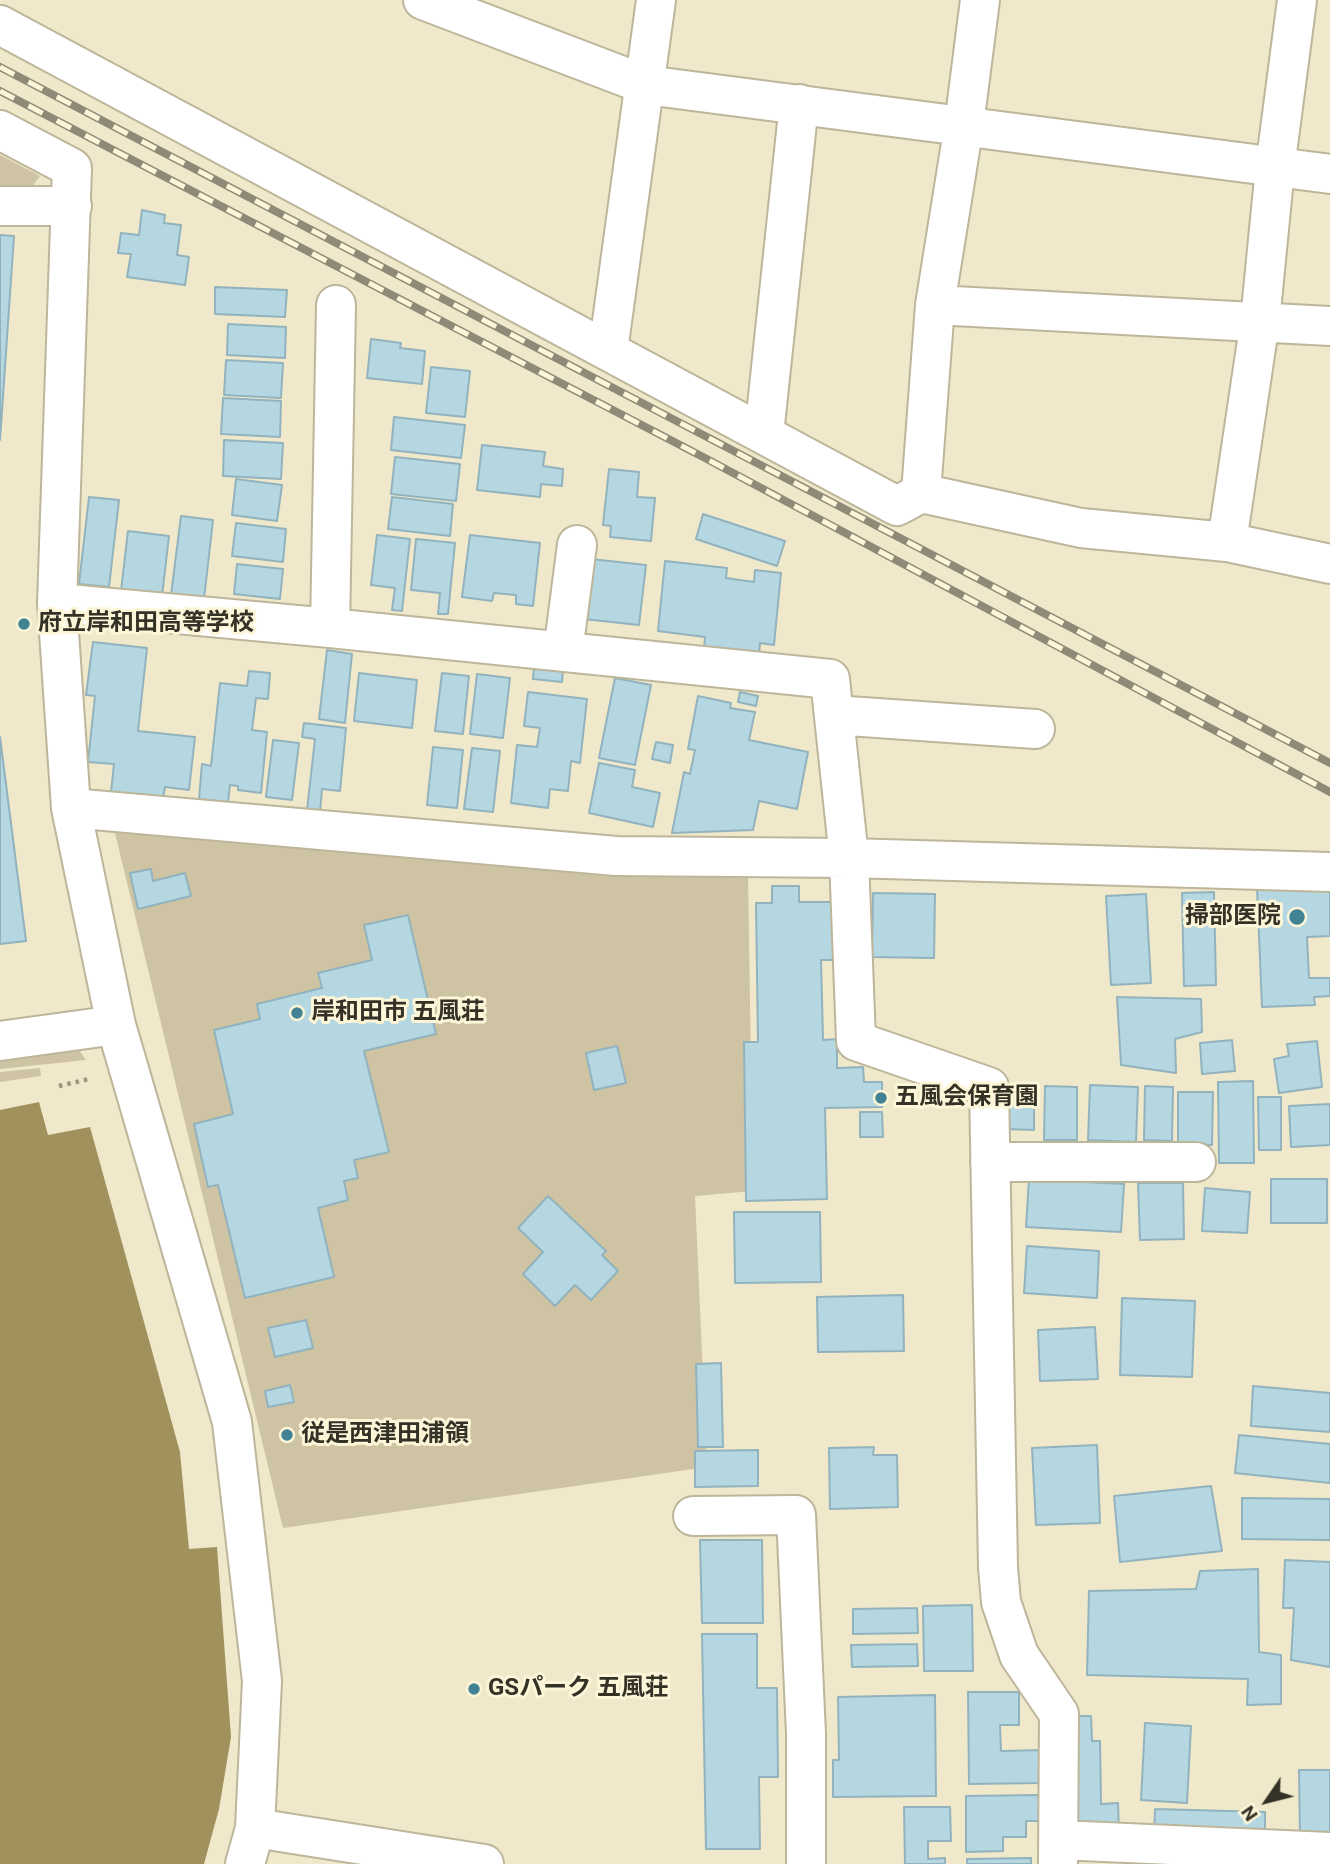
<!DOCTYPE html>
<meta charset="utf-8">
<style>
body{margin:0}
#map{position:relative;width:1330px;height:1864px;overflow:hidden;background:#efe8cb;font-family:Roboto,sans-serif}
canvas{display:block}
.north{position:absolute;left:1232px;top:1766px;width:70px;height:70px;-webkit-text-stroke:5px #fdf5d8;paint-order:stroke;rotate:235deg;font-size:19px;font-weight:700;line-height:28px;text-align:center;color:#343126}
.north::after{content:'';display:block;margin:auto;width:24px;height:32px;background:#343126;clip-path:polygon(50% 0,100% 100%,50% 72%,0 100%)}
</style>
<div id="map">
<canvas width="1330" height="1864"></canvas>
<div class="north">N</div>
</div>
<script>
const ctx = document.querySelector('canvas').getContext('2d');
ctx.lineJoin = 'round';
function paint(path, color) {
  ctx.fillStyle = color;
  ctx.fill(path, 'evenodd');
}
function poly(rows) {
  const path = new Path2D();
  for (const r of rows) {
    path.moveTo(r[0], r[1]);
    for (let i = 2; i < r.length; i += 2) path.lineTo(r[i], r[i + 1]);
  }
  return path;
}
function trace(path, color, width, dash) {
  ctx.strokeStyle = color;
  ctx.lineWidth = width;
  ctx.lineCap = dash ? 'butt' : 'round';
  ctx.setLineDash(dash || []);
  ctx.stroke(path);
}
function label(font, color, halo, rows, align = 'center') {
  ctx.font = font + ' Roboto,"Noto Sans JP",sans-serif';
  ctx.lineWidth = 6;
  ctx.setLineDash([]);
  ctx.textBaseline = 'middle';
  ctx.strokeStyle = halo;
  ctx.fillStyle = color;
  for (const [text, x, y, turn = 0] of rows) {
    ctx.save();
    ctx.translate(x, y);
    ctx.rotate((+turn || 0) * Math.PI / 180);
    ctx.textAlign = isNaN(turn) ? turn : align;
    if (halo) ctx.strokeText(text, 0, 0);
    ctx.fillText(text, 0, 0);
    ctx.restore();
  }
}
const green = poly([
 [0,155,40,176,28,192,0,190],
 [115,833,748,875,753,1191,695,1196,707,1467,283,1528],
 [78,1048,86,1060,0,1069,0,1057],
 [40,1068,41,1076,0,1082,0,1072]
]);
const water = poly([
 [39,1102,48,1135,90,1127,180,1452,189,1549,217,1547,231,1737,219,1809,204,1864,0,1864,0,1110]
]);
const building = poly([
 [142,210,165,215,164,223,181,225,177,255,189,257,185,285,127,277,131,254,118,253,121,233,139,235,142,210],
 [0,235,14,236,0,440,0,235],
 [215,287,287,290,285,317,215,314,215,287],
 [228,324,286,327,285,358,227,355,228,324],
 [371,339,401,343,400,348,425,351,422,384,367,378,371,339],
 [226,360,283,363,281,398,224,395,226,360],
 [431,367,470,371,465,417,426,413,431,367],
 [223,398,281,401,280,437,221,434,223,398],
 [394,417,465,425,461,458,391,450,394,417],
 [224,440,283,443,281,479,223,476,224,440],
 [482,445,545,452,543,466,563,469,562,486,541,484,540,497,477,490,482,445],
 [395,457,460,464,456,501,391,494,395,457],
 [609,469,639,472,637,497,655,498,651,541,610,537,611,526,603,525,609,469],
 [236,479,282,485,277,521,232,515,236,479],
 [89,497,119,500,109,587,79,584,89,497],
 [392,497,453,504,450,536,388,529,392,497],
 [703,514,785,541,777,566,696,539,703,514],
 [181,516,213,520,204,599,171,595,181,516],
 [236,523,286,529,283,562,232,556,236,523],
 [128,531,169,536,162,596,121,591,128,531],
 [377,535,410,539,402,611,392,610,395,588,371,585,377,535],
 [470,535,540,543,533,606,516,604,516,595,494,593,492,601,462,597,470,535],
 [416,539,455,543,448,614,438,614,440,593,411,590,416,539],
 [591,559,646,565,639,625,584,619,591,559],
 [665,561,727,568,726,578,754,582,755,570,781,573,774,645,760,643,759,655,704,649,705,637,658,631,665,561],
 [237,564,283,569,280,599,234,594,237,564],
 [93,642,147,648,138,731,195,737,189,790,165,787,163,798,111,792,114,764,88,762,95,696,86,695,93,642],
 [327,650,352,654,345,723,319,719,327,650],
 [534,665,563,669,562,682,533,679,534,665],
 [249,671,270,673,268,699,256,698,252,730,267,732,261,793,238,790,238,786,230,785,228,802,199,799,202,764,211,766,220,683,247,686,249,671],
 [359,673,417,680,412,728,354,721,359,673],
 [442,673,469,676,463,734,435,731,442,673],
 [477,674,510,678,503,738,470,734,477,674],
 [615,678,651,685,635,765,599,758,615,678],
 [528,692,587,699,580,763,571,761,568,791,550,789,548,808,511,803,517,745,537,747,540,728,524,726,528,692],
 [740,692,758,696,756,706,738,702,740,692],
 [698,696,731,703,730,708,755,712,749,740,808,752,797,809,759,801,753,830,672,833,684,772,690,774,695,750,688,749,698,696],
 [304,723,346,728,340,791,322,789,320,812,307,810,315,739,302,737,304,723],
 [0,737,26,941,0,944,0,737],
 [273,740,299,743,292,800,266,797,273,740],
 [656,742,673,745,670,763,652,759,656,742],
 [433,747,463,750,457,808,427,805,433,747],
 [472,748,500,751,493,812,464,809,472,748],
 [599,763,635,770,632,787,660,793,653,827,589,813,599,763],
 [151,869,153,881,185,873,191,896,138,909,130,873,151,869],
 [1330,884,1330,936,1307,937,1309,978,1330,978,1330,996,1314,997,1315,1005,1262,1007,1257,887,1330,884],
 [772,886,799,886,799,902,837,902,837,960,821,960,823,1040,837,1039,837,1068,863,1067,864,1082,882,1082,882,1107,825,1108,827,1199,746,1201,744,1042,758,1042,756,903,772,903,772,886],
 [1214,892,1216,985,1184,986,1182,893,1214,892],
 [873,893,935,894,934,958,872,957,873,893],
 [1146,894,1151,983,1111,985,1106,896,1146,894],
 [408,915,436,1034,364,1051,389,1152,354,1160,358,1178,344,1181,348,1200,318,1208,334,1277,245,1298,218,1185,208,1187,194,1124,233,1114,214,1030,260,1019,257,1004,322,988,318,973,372,960,364,925,408,915],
 [1117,997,1201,999,1202,1032,1175,1039,1176,1073,1121,1065,1117,997],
 [1232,1040,1235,1071,1202,1074,1200,1043,1232,1040],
 [1317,1041,1322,1087,1279,1093,1274,1059,1289,1056,1287,1044,1317,1041],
 [617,1046,626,1083,594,1090,586,1053,617,1046],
 [1253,1081,1254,1163,1219,1163,1218,1082,1253,1081],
 [1090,1085,1138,1087,1136,1142,1088,1140,1090,1085],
 [1045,1086,1077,1087,1077,1140,1044,1140,1045,1086],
 [1145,1086,1173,1087,1172,1141,1144,1140,1145,1086],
 [1004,1087,1034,1087,1034,1130,1004,1129,1004,1087],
 [1178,1092,1213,1092,1212,1145,1178,1144,1178,1092],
 [1258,1097,1281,1097,1281,1150,1259,1150,1258,1097],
 [1330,1104,1330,1145,1291,1147,1289,1106,1330,1104],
 [860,1112,882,1112,883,1137,860,1137,860,1112],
 [1029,1179,1124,1184,1121,1232,1026,1227,1029,1179],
 [1271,1179,1327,1179,1327,1223,1271,1223,1271,1179],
 [1138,1183,1183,1183,1184,1239,1140,1240,1138,1183],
 [1205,1188,1250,1192,1247,1233,1202,1231,1205,1188],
 [548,1196,606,1251,602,1255,618,1271,591,1300,575,1285,555,1306,523,1274,543,1252,518,1228,548,1196],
 [734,1212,820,1212,821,1282,735,1283,734,1212],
 [1027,1246,1099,1251,1097,1298,1024,1293,1027,1246],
 [903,1295,904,1351,818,1352,817,1297,903,1295],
 [1122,1298,1195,1301,1192,1377,1120,1375,1122,1298],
 [306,1320,313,1348,275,1357,268,1328,306,1320],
 [1095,1327,1098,1379,1040,1381,1038,1330,1095,1327],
 [721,1363,723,1447,698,1447,696,1364,721,1363],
 [290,1385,294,1402,268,1407,265,1391,290,1385],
 [1253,1386,1330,1393,1330,1432,1251,1426,1253,1386],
 [1239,1435,1330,1444,1330,1483,1235,1473,1239,1435],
 [1097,1445,1100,1523,1036,1525,1032,1448,1097,1445],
 [874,1447,873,1455,897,1455,898,1507,830,1509,829,1448,874,1447],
 [758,1450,758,1486,695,1487,695,1451,758,1450],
 [1211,1486,1222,1551,1120,1562,1114,1496,1211,1486],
 [1242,1498,1330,1499,1330,1540,1242,1539,1242,1498],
 [700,1540,762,1540,763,1623,702,1623,700,1540],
 [1285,1560,1330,1562,1330,1667,1291,1660,1294,1608,1283,1608,1285,1560],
 [1258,1569,1259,1652,1281,1655,1281,1704,1247,1705,1248,1679,1087,1675,1089,1591,1196,1589,1200,1571,1258,1569],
 [972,1605,973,1671,924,1671,923,1606,972,1605],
 [917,1608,918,1633,853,1634,853,1609,917,1608],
 [702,1634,757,1634,757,1688,777,1688,778,1777,759,1777,760,1849,706,1849,702,1634],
 [917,1644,918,1666,852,1667,851,1645,917,1644],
 [968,1692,1019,1692,1019,1725,1000,1725,1001,1751,1043,1750,1043,1783,969,1784,968,1692],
 [935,1695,936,1796,833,1797,833,1760,839,1760,838,1697,935,1695],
 [1070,1716,1091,1716,1092,1741,1100,1741,1101,1804,1118,1803,1119,1834,1073,1836,1070,1716],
 [1145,1723,1191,1726,1187,1803,1141,1800,1145,1723],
 [1299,1770,1330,1770,1330,1836,1300,1837,1299,1770],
 [1039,1795,1039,1821,1026,1821,1026,1837,1003,1837,1003,1851,966,1852,966,1796,1039,1795],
 [904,1807,950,1807,951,1841,928,1841,928,1859,945,1858,945,1864,905,1864,904,1807],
 [1155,1809,1265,1812,1265,1839,1154,1836,1155,1809],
 [1031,1858,1031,1864,967,1864,967,1859,1031,1858]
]);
const path = poly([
 [59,1086,89,1079]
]);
const minor = poly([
 [423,0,646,85,1330,174],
 [0,25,897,506,921,493,935,305,964,125,980,0],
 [0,130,72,168,57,603,71,808,116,1025,232,1422,262,1681,255,1828,245,1864],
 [0,206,72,206],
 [935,305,1330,326],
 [608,351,656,0],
 [764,434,799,104],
 [921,493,1081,528,1227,542,1330,564],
 [1227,542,1260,321,1275,168,1297,0],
 [57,603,330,628,830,679,849,858,856,1041,989,1087,998,1567,1001,1602,1019,1655,1059,1714,1058,1864],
 [330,628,336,305],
 [563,652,577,545],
 [834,715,1035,729],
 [71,808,616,856,849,858,1330,872],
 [0,1041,116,1025],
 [990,1162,1196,1162],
 [693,1516,796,1515,806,1734,806,1864],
 [255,1828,484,1864],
 [1059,1840,1330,1852]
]);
const rail = poly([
 [0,67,1330,763],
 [0,91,705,458,1330,792]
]);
const markers = [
 [24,624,7,"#418394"],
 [1297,917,9,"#418394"],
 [297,1013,7,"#418394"],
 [881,1098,7,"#418394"],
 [287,1435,7,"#418394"],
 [474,1689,7,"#418394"]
];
const poiNames = [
 ["府立岸和田高等学校",38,624],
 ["掃部医院",1281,917,"right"],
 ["岸和田市 五風荘",311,1013],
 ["五風会保育園",895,1098],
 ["従是西津田浦領",301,1435],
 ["GSパーク 五風荘",488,1689]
];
paint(green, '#cec4a3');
paint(water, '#a1925d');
paint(building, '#b5d7e1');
trace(building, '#92b3bd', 2);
trace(minor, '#bdb69a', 42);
trace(path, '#9a9580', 4.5, [3.5, 5]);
trace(minor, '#fff', 38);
trace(rail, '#8f8a77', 8);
trace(rail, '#fdf5d8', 5, [16]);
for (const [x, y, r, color] of markers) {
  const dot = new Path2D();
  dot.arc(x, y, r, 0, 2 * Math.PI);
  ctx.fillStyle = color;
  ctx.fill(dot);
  trace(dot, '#fdf5d8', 2.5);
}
label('bold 24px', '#343126', '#fdf5d8', poiNames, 'left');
</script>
